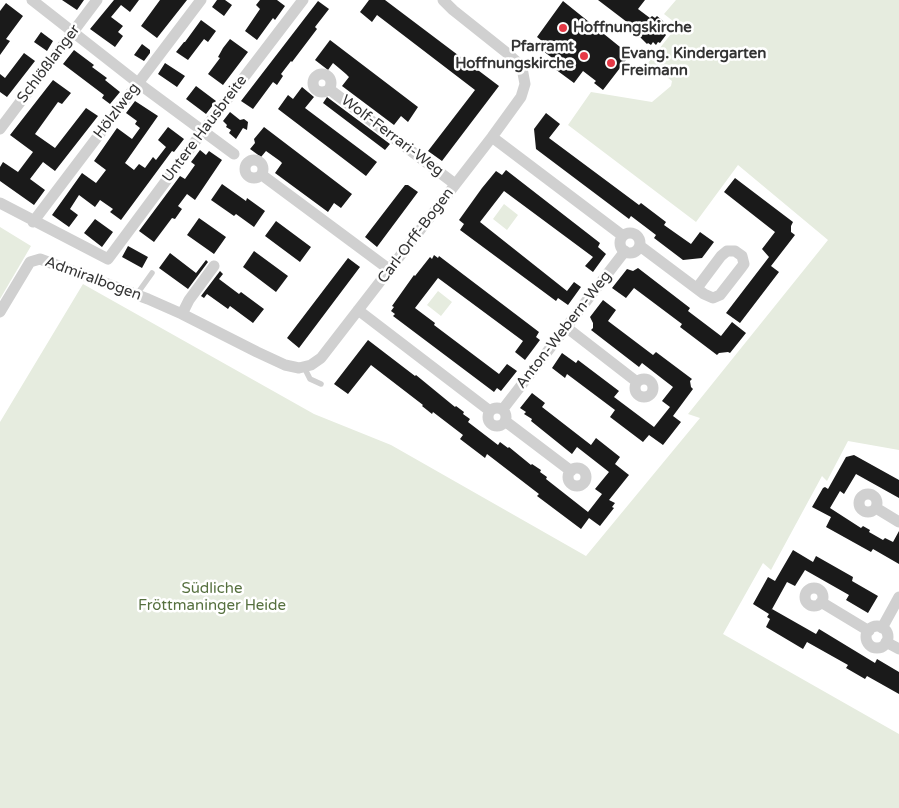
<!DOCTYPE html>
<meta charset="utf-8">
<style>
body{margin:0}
canvas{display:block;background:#fff}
</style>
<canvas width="899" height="808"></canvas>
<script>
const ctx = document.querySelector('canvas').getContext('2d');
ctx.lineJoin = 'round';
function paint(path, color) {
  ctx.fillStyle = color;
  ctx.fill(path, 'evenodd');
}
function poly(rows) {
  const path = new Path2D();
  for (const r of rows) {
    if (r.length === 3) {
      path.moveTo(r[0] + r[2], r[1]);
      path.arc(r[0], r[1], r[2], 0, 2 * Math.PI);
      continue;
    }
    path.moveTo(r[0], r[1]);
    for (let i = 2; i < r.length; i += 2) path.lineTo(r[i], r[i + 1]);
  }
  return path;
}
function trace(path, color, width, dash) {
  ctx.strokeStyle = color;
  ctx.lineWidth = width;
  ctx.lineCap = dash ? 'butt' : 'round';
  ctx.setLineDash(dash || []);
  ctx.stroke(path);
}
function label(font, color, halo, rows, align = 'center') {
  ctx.font = font + ' "Varela Round",sans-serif';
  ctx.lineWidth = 5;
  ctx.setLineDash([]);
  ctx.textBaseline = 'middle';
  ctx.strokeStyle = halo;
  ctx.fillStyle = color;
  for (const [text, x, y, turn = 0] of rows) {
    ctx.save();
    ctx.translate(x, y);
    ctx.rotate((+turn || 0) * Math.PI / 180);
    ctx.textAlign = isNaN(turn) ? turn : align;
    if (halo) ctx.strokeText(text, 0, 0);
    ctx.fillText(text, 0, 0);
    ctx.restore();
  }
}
const green = poly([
 [676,0,899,0,899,450,848,441,827,481,822,476,771,570,763,563,723,634,899,734,899,808,0,808,0,422,83,284,314,414,391,445,586,556,700,418,688,414,828,240,738,165,696,222,568,125,591,92,652,102,671,86,672,81,648,63,678,25,664,14],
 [504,204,518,215,507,230,493,219],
 [0,227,31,246,0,299],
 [438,291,452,302,441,316,427,305]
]);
const building = poly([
 [62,0,84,0,77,10],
 [114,0,139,0,130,12,121,5,111,17,123,26,118,32,123,36,115,47,90,29],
 [160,0,187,0,157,38,141,26],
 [217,0,225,0,232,5,224,16,212,7],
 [260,0,277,0,285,6,275,20,273,18,257,40,245,31,260,9,256,5],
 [369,0,385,0,499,86,442,161,428,151,475,90,377,15,372,22,360,12],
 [598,0,645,0,638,9,650,18,652,16,655,18,657,16,664,22,663,23,666,25,664,29,666,31,664,33,666,35,660,43,658,42,656,45,653,42,651,45,648,43,647,44,638,35,640,32],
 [318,1,329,9,315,27,317,29,292,62,291,61,281,74,283,76,277,85,273,82,253,109,241,101],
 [563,1,630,55,603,90,594,83,596,81,583,71,574,83,555,69,559,63,543,51,547,45,537,37],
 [6,3,23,16,6,39,10,41,0,55,0,11],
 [201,20,216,31,208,42,204,39,188,60,176,52,184,42,185,42],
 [41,32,53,41,47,51,34,42],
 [230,39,248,52,223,85,208,74,220,58,218,57,223,48],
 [330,40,418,107,408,122,401,116,394,125,342,86,349,77,346,74,333,63,328,70,315,60],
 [142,44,150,50,150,53,144,61,134,55],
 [74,50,94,65,92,67,107,78,105,80,120,92,110,104,102,98,104,95,63,64],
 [24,53,35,61,7,97,0,92,0,74,5,78],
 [165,63,185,76,177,87,158,74],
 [53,80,71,93,62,104,58,102,35,134,55,148,86,108,98,116,55,171,43,162,30,179,45,190,34,205,0,181,0,167,3,162,18,172,33,152,10,135],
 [196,86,216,101,206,114,186,99],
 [302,87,314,97,305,108,377,162,366,176,278,109,288,95,293,99],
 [327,97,390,144,385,150,323,103],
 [135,101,158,116,125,163,134,170,139,164,145,168,153,157,156,160,166,147,158,140,168,127,184,139,174,152,172,151,121,220,110,212,113,209,100,200,95,207,79,195,70,209,78,215,69,227,52,215,82,173,96,183,106,170,94,161,117,128,132,139,140,128,135,124,137,121,126,113],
 [230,112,240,120,244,119,248,122,247,130,243,128,236,139,229,133,231,130,226,127,227,125,223,121],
 [546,113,560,124,549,138,639,205,641,203,666,222,664,225,691,244,700,232,714,242,702,258,683,260,654,238,656,235,631,216,629,219,536,149,534,129],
 [264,127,352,194,341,208,334,203,328,212,275,173,282,163,280,161,266,151,261,157,250,149,255,143,254,139],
 [200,150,206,155,209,151,222,160,195,200,187,194,178,206,182,209,175,219,172,218,154,242,139,231,180,176,185,179,195,165,191,162],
 [506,170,600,243,598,247,606,254,593,272,585,266,593,257,504,191,480,222,567,291,574,282,581,287,568,305,558,298,556,301,460,230,464,224,459,220,482,188,496,171,502,175],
 [735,178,793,222,791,226,791,232,795,235,771,266,779,272,740,323,726,313,769,257,762,249,775,232,724,192],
 [222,184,246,201,247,198,265,211,254,227,236,214,234,216,211,200],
 [405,185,408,185,418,192,377,247,365,237],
 [199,218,226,237,214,254,187,235],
 [95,219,113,232,102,247,84,233],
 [276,221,311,247,300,262,265,236],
 [128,246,148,257,142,268,122,257],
 [254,251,288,276,276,292,243,267],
 [170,253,196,273,206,260,208,262,188,289,159,268],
 [434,255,438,258,439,256,539,332,536,337,540,340,525,360,515,352,523,341,438,278,415,308,435,323,434,325,499,374,507,364,517,371,501,391,497,388,494,392,393,316,395,314,391,311,394,307,392,306,414,275,415,276,430,257,432,259],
 [348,258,360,267,299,348,287,338],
 [638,268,690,308,688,311,721,336,732,322,746,333,730,353,728,352,719,353,717,355,680,327,682,324,634,288,626,298,612,288,627,269,633,271],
 [220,271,223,274,219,279,239,294,241,292,264,309,253,323,230,306,228,309,207,294,204,298,201,296],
 [603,300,616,310,608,321,653,355,656,352,692,379,690,381,691,387,693,389,673,416,681,422,663,445,649,435,643,442,610,417,615,410,567,374,565,378,552,368,562,353,576,363,578,360,619,391,614,397,654,427,670,407,662,401,673,387,642,363,639,367,591,330,593,328,593,323,590,317],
 [368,340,415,376,416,375,455,407,456,406,464,412,463,414,470,419,468,422,498,445,500,442,508,448,509,447,531,465,532,464,541,470,540,472,547,477,546,479,588,512,602,494,595,489,609,472,577,447,572,454,531,421,532,419,524,414,526,412,520,408,532,393,545,403,542,407,591,445,596,438,620,457,615,464,629,475,609,500,615,503,612,507,614,508,600,526,589,518,581,529,537,496,539,494,487,454,485,458,460,439,463,435,433,412,432,414,422,406,423,405,371,365,348,394,334,384],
 [854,455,899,480,899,498,856,474,844,494,840,491,830,508,861,528,863,526,870,530,869,532,883,540,885,538,893,542,899,531,899,564,873,549,871,552,826,527,831,517,812,507,823,488,825,487,828,489,846,457],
 [793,550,813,562,816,556,853,577,852,581,878,596,868,613,846,600,849,595,805,570,795,586,787,582,771,611,772,609,816,634,819,629,875,663,877,659,899,672,899,694,867,676,865,679,846,668,848,665,807,642,803,649,766,627,770,619,767,617,769,614,753,604,768,577,775,581]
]);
const lane = poly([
 [137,294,152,273],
 [304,367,310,379,321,384]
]);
const street = poly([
 [32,0,138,83,234,154],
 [322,83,9],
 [329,89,455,184],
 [0,129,97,0],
 [492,137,623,236],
 [254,169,9],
 [262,175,390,270],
 [0,203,108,259,203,131,303,0],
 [33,222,201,0],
 [630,243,10],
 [640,246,704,294,713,298,720,295,741,268,744,264,742,256,735,251,727,251,721,256,697,288],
 [358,310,490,411],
 [0,312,30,262,40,259,148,299,182,314,257,352,285,365,299,368,311,365,321,358,492,137,521,97,525,84,522,68,517,62,507,53,453,10,443,0],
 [182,314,189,300,214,266],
 [566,327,637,382],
 [644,388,9],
 [497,417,9],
 [503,409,625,251],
 [505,421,571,471],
 [577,477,9],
 [868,503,9],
 [876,508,899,522],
 [814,597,9],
 [821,602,869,631],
 [877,637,11],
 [882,628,899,597],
 [886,642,899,649]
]);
const markers = [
 [563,28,5,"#e63946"],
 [584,56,5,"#e63946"],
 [611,63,5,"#e63946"]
];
const poiNames = [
 ["Hoffnungskirche",573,28],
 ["Pfarramt",574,47,"right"],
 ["Hoffnungskirche",574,64,"right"],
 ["Evang. Kindergarten",621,54],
 ["Freimann",621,71]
];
const streetNames = [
 ["Schlößlanger",49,64,-53],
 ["Hölzlweg",117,111,-53],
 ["Untere Hausbreite",205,129,-53],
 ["Wolf-Ferrari-Weg",392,136,37],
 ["Carl-Orff-Bogen",416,236,-53],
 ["Admiralbogen",93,279,20],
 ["Anton-Webern-Weg",564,330,-52]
];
const parkNames = [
 ["Südliche",212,589],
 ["Fröttmaninger Heide",212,606]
];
paint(green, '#e6ecdf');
paint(building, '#1a1a1a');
trace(lane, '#d0d0d0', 5.5);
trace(street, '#d0d0d0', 11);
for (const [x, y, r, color] of markers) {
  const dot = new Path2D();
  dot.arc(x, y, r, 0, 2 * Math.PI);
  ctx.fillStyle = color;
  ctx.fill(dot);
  trace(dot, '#fff', 2);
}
label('bold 15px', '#333', '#fff', poiNames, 'left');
label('15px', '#333', '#fff', streetNames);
label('15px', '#56703f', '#fff', parkNames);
</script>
